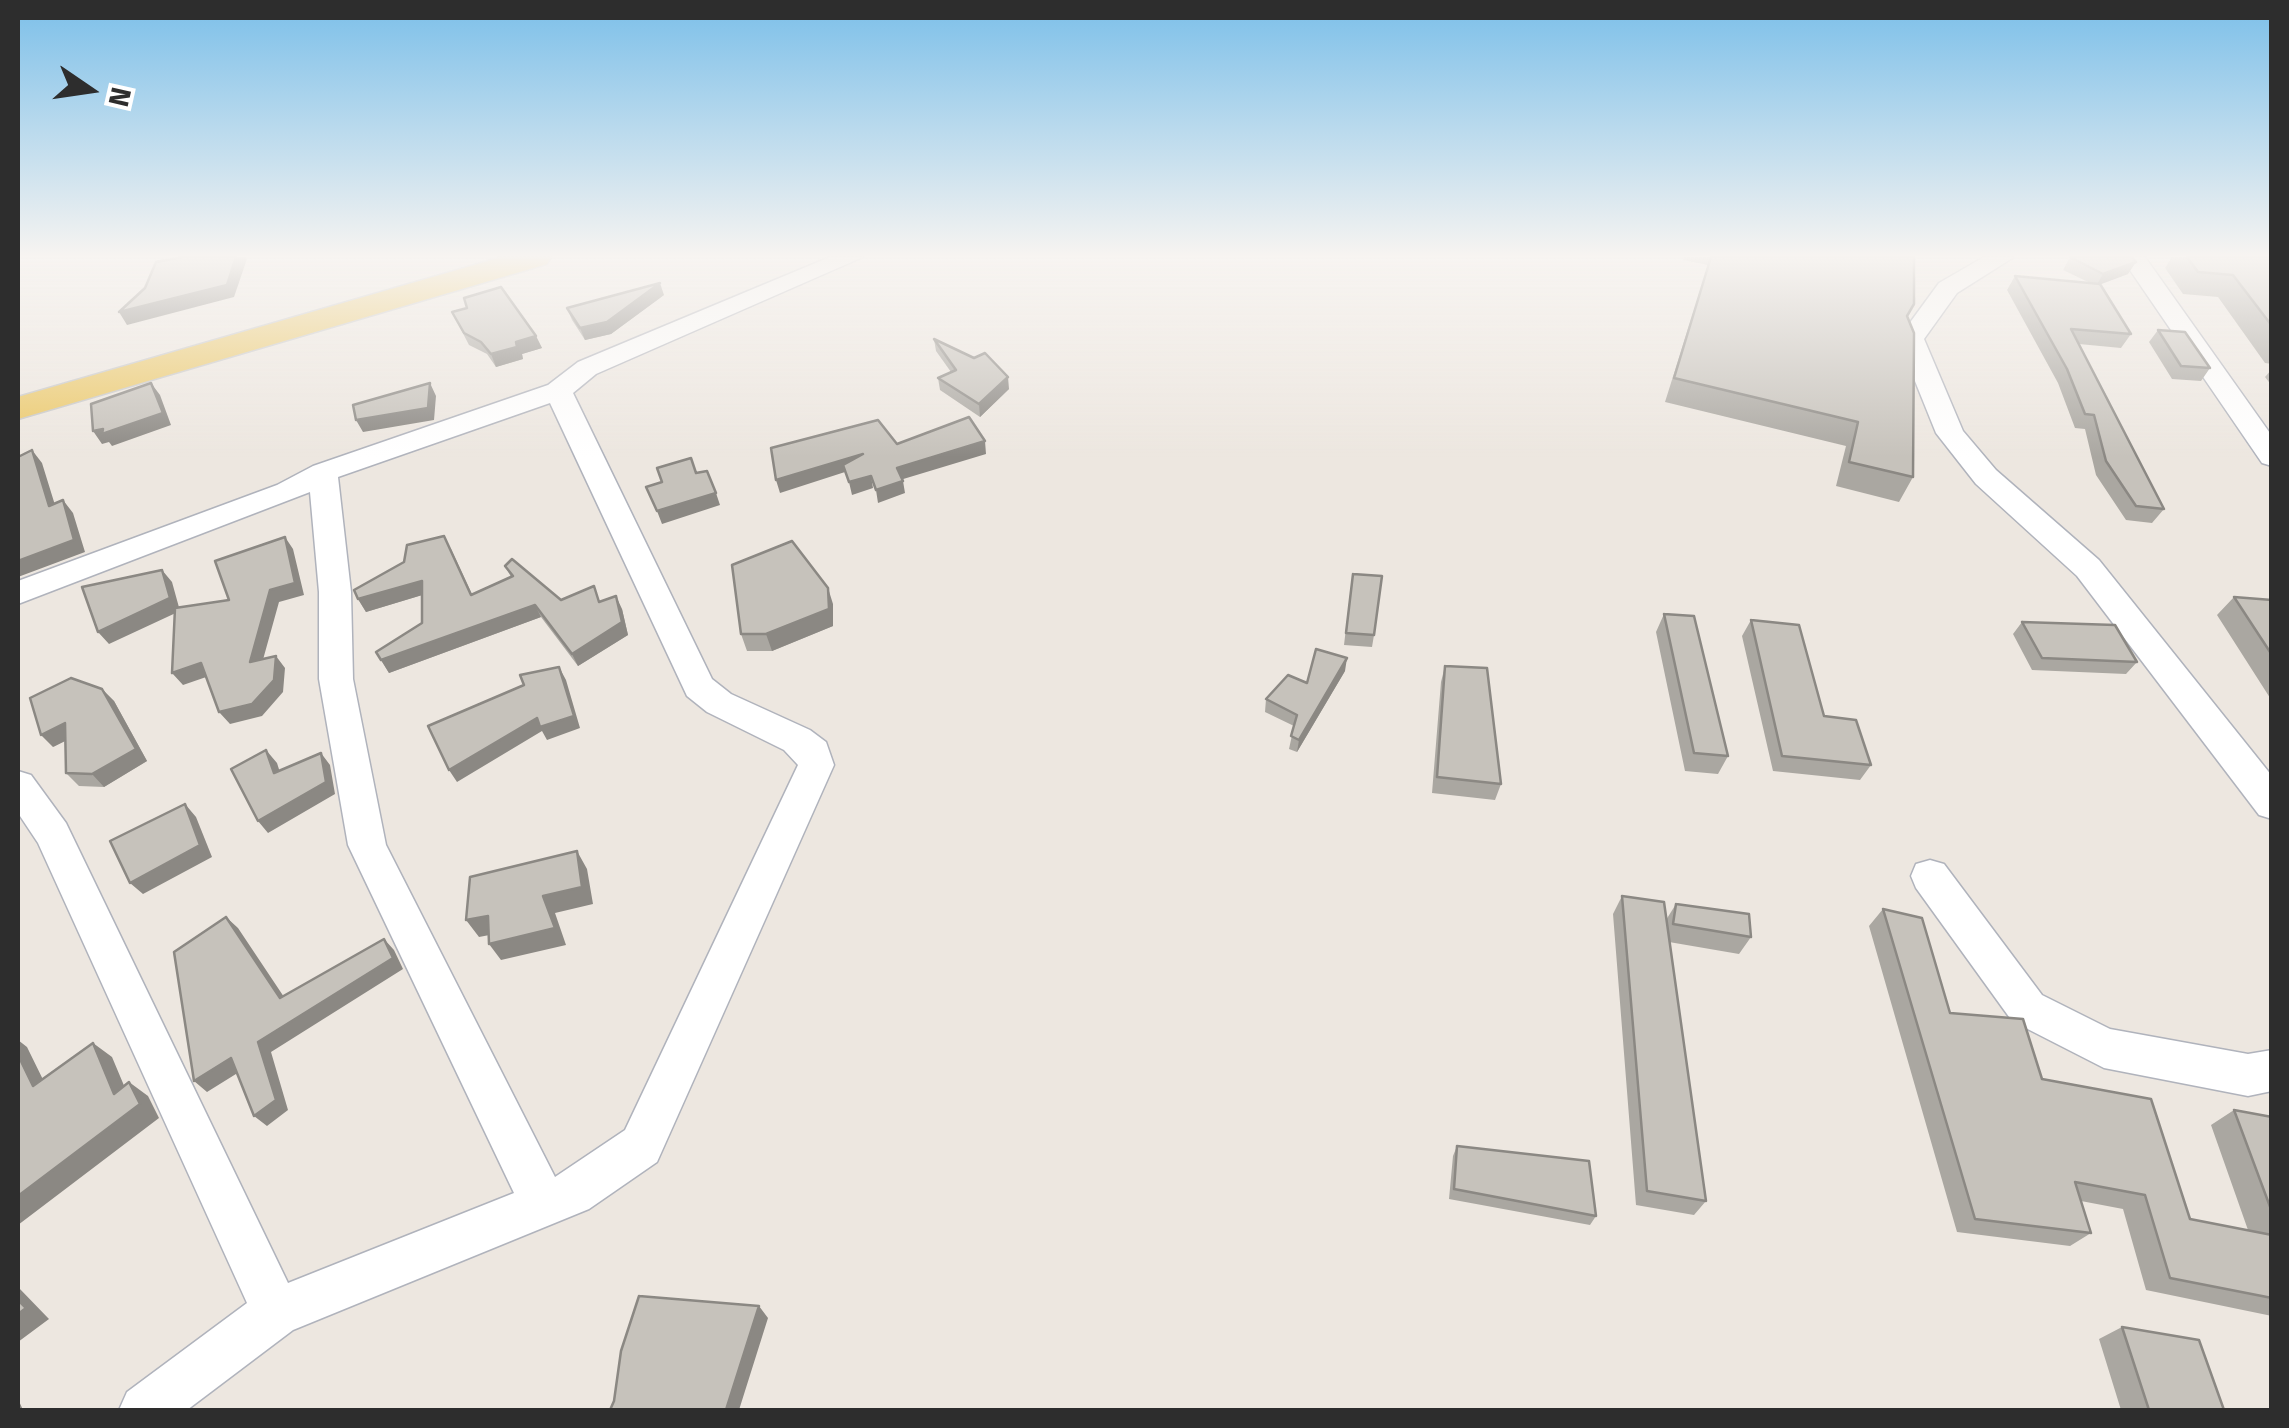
<!DOCTYPE html>
<style>
body{margin:0}
#map{position:relative;width:2289px;height:1428px;overflow:hidden;background:#ede7e0;font-family:"Fira Sans",sans-serif}
canvas{display:block}
.frame{position:absolute;inset:0;border:20px solid #2d2d2d;pointer-events:none}
.north{position:absolute;left:40px;top:40px;width:100px;height:100px;-webkit-text-stroke:8px #fff;paint-order:stroke;rotate:103deg;font-size:28px;font-weight:700;line-height:40px;text-align:center;color:#2d2d2d}
.north::after{content:'';display:block;margin:auto;width:35px;height:45px;background:#2d2d2d;clip-path:polygon(50% 0,100% 100%,50% 72%,0 100%)}
</style>
<div id="map">
<canvas width="2289" height="1428"></canvas>
<div class="frame"></div>
<div class="north">N</div>
</div>
<script>
const ctx = document.querySelector('canvas').getContext('2d');
ctx.lineJoin = 'round';
function poly(rows) {
  const path = new Path2D();
  for (const r of rows) {
    path.moveTo(r[0], r[1]);
    for (let i = 2; i < r.length; i += 2) path.lineTo(r[i], r[i + 1]);
  }
  return path;
}
function trace(path, color, width, dash) {
  ctx.strokeStyle = color;
  ctx.lineWidth = width;
  ctx.lineCap = dash ? 'butt' : 'round';
  ctx.setLineDash(dash || []);
  ctx.stroke(path);
}
function paint(path, color) {
  ctx.fillStyle = color;
  ctx.fill(path, 'evenodd');
}
const minor = poly([
 [830,257,863,257,596,374,573,393,712,679,731,694,810,730,826,742,834,765,657,1162,589,1209,293,1330,187,1410,119,1410,127,1392,247,1303,38,843,18,813,18,771,31,775,66,823,288,1283,514,1193,348,845,319,679,319,592,310,492,18,604,18,581,277,485,313,466,548,385,578,362,830,257],
 [550,403,687,696,707,712,784,750,798,765,625,1130,555,1177,386,845,353,679,351,592,338,477,550,403],
 [1984,257,2014,257,1957,293,1924,339,1963,431,1996,470,2099,560,2272,776,2272,819,2259,815,2077,576,1976,484,1936,433,1898,339,1939,283,1984,257],
 [2121,257,2145,257,2272,436,2272,466,2262,463,2121,257],
 [1930,860,1944,864,2042,995,2110,1029,2248,1054,2272,1050,2272,1091,2248,1096,2104,1068,2012,1021,1916,888,1911,876,1916,864,1930,860]
]);
const major = poly([
 [502,257,551,257,547,264,18,419,18,397,502,257]
]);
const wall = poly([
 [1684,257,1914,257,1907,317,1913,477,1899,502,1836,486,1846,446,1665,402,1708,265,1683,260],
 [2070,257,2128,274,2101,284,2131,334,2121,348,2079,344,2164,509,2152,523,2126,520,2096,475,2085,429,2075,428,2058,383,2007,290,2015,276,2088,282,2063,270],
 [2172,257,2272,257,2272,364,2265,363,2218,297,2183,294,2165,268],
 [664,295,611,334,585,340,572,320,567,308],
 [452,312,536,336,542,348,522,354,523,359,496,367,487,354,469,345],
 [2158,330,2210,368,2201,381,2172,379,2149,342],
 [934,339,1009,389,980,417,940,390,938,378,951,372,936,351],
 [2272,369,2272,386,2265,377],
 [451,549,472,594,511,577,505,566,561,600,601,601,622,609,628,635,578,666,541,617,389,673,381,660,422,623,422,595,366,612,358,599],
 [1351,586,1374,635,1372,647,1344,645],
 [2234,597,2272,600,2272,701,2217,615],
 [833,604,833,626,772,651,747,651,741,634],
 [1664,614,1728,756,1718,774,1685,771,1656,632],
 [1751,620,1824,716,1871,765,1860,780,1773,771,1742,636],
 [2022,622,2137,662,2126,674,2032,670,2013,634],
 [1445,666,1501,784,1495,800,1432,793,1441,682],
 [1345,671,1297,752,1289,749,1294,726,1265,712,1266,699,1307,683],
 [102,689,114,701,147,761,104,787,79,786,66,773,65,741,53,747],
 [1622,896,1666,920,1676,904,1751,937,1739,954,1669,942,1706,1201,1694,1215,1636,1205,1613,914],
 [1883,909,1950,1013,2042,1079,2190,1219,2248,1230,2211,1125,2234,1110,2272,1117,2272,1316,2146,1290,2123,1209,2081,1201,2091,1233,2070,1246,1957,1232,1869,926],
 [1457,1146,1596,1216,1590,1225,1449,1199,1453,1156],
 [2122,1327,2224,1410,2121,1410,2099,1339]
]);
const shadedWall = poly([
 [236,257,245,257,247,259,234,297,127,325,119,312],
 [2136,262,2128,274,2096,286,2103,274],
 [660,283,664,295,611,334,585,340,580,328],
 [536,336,542,348,522,354,523,359,496,367,491,354,516,342],
 [1008,377,1009,389,980,417,979,404],
 [151,383,160,395,171,425,112,446,109,442,102,444,93,431],
 [430,383,436,396,434,420,363,432,356,420],
 [985,441,986,454,900,480,897,468],
 [32,450,42,463,59,518,49,506],
 [863,454,843,465,845,472,780,493,776,480],
 [871,476,873,488,852,495,849,482],
 [903,481,905,493,878,503,876,490],
 [716,493,720,505,662,524,657,511],
 [63,500,73,513,85,552,18,577,18,561],
 [285,537,293,549,304,595,279,602,259,674,250,662],
 [162,570,172,582,180,611,109,644,98,632],
 [422,581,429,593,366,612,358,599],
 [828,588,833,604,833,626,772,651,766,634],
 [616,596,622,609,628,635,578,666,572,654],
 [535,605,541,617,389,673,381,660],
 [276,656,285,668,283,692,262,716,230,724,219,712],
 [1347,658,1345,671,1297,752,1299,740],
 [201,663,212,675,183,685,172,673],
 [559,667,566,680,580,728,547,740,542,731,457,782,449,770],
 [102,689,114,701,147,761,104,787,92,774],
 [65,723,77,735,53,747,41,735],
 [266,750,277,763,284,785,274,773],
 [321,753,330,765,335,794,268,833,258,821],
 [185,804,196,817,212,857,143,894,130,883],
 [577,851,587,869,593,904,555,913,566,945,501,960,489,944,543,896],
 [488,916,500,933,479,937,466,920],
 [226,917,238,928,292,1009,280,998],
 [384,939,394,950,403,969,271,1052,288,1110,267,1126,254,1116,258,1042],
 [18,1040,27,1047,53,1100,33,1086,18,1055],
 [93,1043,112,1057,133,1107,114,1094],
 [231,1058,244,1069,207,1092,194,1081],
 [129,1082,148,1096,159,1118,18,1225,18,1196],
 [18,1287,49,1319,18,1342],
 [759,1306,768,1318,739,1410,726,1410],
 [18,1399,23,1410,18,1410]
]);
const building = poly([
 [183,257,236,257,227,285,119,312,145,288,156,262,183,257],
 [1711,257,1914,257,1914,304,1907,316,1914,333,1913,477,1849,462,1858,422,1674,378,1711,257],
 [2070,257,2132,257,2136,262,2103,274,2070,257],
 [2187,257,2272,257,2272,326,2233,275,2198,272,2187,257],
 [2015,276,2100,284,2131,334,2071,329,2164,509,2136,506,2106,461,2094,415,2085,414,2067,369,2015,276],
 [660,283,607,322,580,328,567,308,660,283],
 [501,287,536,336,516,342,517,347,491,354,481,342,464,333,452,312,467,308,464,298,501,287],
 [2158,330,2185,332,2210,368,2181,366,2158,330],
 [934,339,974,358,985,353,1008,377,979,404,938,378,956,370,934,339],
 [151,383,163,413,102,434,103,429,93,431,91,404,151,383],
 [430,383,428,408,356,420,353,405,430,383],
 [969,417,985,441,897,468,903,481,876,490,871,476,849,482,843,465,863,454,776,480,771,448,878,420,897,444,969,417],
 [32,450,49,506,63,500,74,540,18,561,18,457,32,450],
 [691,458,696,473,707,471,716,493,657,511,646,487,662,482,657,468,691,458],
 [444,536,471,595,513,576,505,566,512,559,561,600,594,586,599,602,616,596,622,622,572,654,535,605,381,660,376,652,422,623,422,581,358,599,354,590,404,562,407,545,444,536],
 [285,537,295,583,270,590,250,662,276,656,274,680,252,704,219,712,201,663,172,673,175,608,229,600,215,561,285,537],
 [792,541,828,588,829,609,766,634,741,634,732,565,792,541],
 [162,570,170,598,98,632,82,587,162,570],
 [1353,574,1382,576,1374,635,1346,633,1353,574],
 [2234,597,2272,600,2272,655,2234,597],
 [1664,614,1694,616,1728,756,1694,753,1664,614],
 [1751,620,1799,625,1824,716,1856,720,1871,765,1782,756,1751,620],
 [2022,622,2115,625,2137,662,2042,658,2022,622],
 [1316,649,1347,658,1299,740,1291,736,1297,715,1266,699,1288,675,1307,683,1316,649],
 [1445,666,1487,668,1501,784,1437,777,1445,666],
 [559,667,574,716,540,727,537,718,449,770,428,726,524,685,520,675,559,667],
 [71,678,102,689,136,749,92,774,66,773,65,723,41,735,30,698,71,678],
 [266,750,274,773,321,753,326,782,258,821,231,769,266,750],
 [185,804,200,845,130,883,110,841,185,804],
 [577,851,582,887,543,896,555,928,489,944,488,916,466,920,470,877,577,851],
 [1622,896,1664,902,1706,1201,1647,1191,1622,896],
 [1676,904,1749,914,1751,937,1673,924,1676,904],
 [1883,909,1922,918,1950,1013,2023,1019,2042,1079,2151,1099,2190,1219,2272,1235,2272,1298,2170,1278,2145,1195,2075,1182,2091,1233,1975,1219,1883,909],
 [226,917,280,998,384,939,393,958,258,1042,276,1100,254,1116,231,1058,194,1081,174,952,226,917],
 [93,1043,114,1094,129,1082,140,1104,18,1196,18,1055,33,1086,93,1043],
 [2234,1110,2272,1117,2272,1212,2234,1110],
 [1457,1146,1589,1161,1596,1216,1454,1189,1457,1146],
 [639,1296,759,1306,726,1410,610,1410,614,1401,621,1351,639,1296],
 [18,1300,26,1308,18,1314,18,1300],
 [2122,1327,2199,1340,2224,1410,2149,1410,2122,1327]
]);
trace(minor, '#b0b3bc', 3);
trace(major, '#c8c8c8', 3);
paint(minor, '#fff');
paint(major, '#ebc868');
paint(wall, '#aaa7a1');
paint(shadedWall, '#8b8883');
paint(building, '#c6c2bb');
trace(building, '#8b8883', 2.5);
const sky = ctx.createLinearGradient(0, 0, 0, 457);
sky.addColorStop(0, '#7bbfe9');
sky.addColorStop(0.56, '#f7f4f1');
sky.addColorStop(1, '#f7f4f100');
ctx.fillStyle = sky;
ctx.fillRect(0, 0, 2289, 457);
</script>
